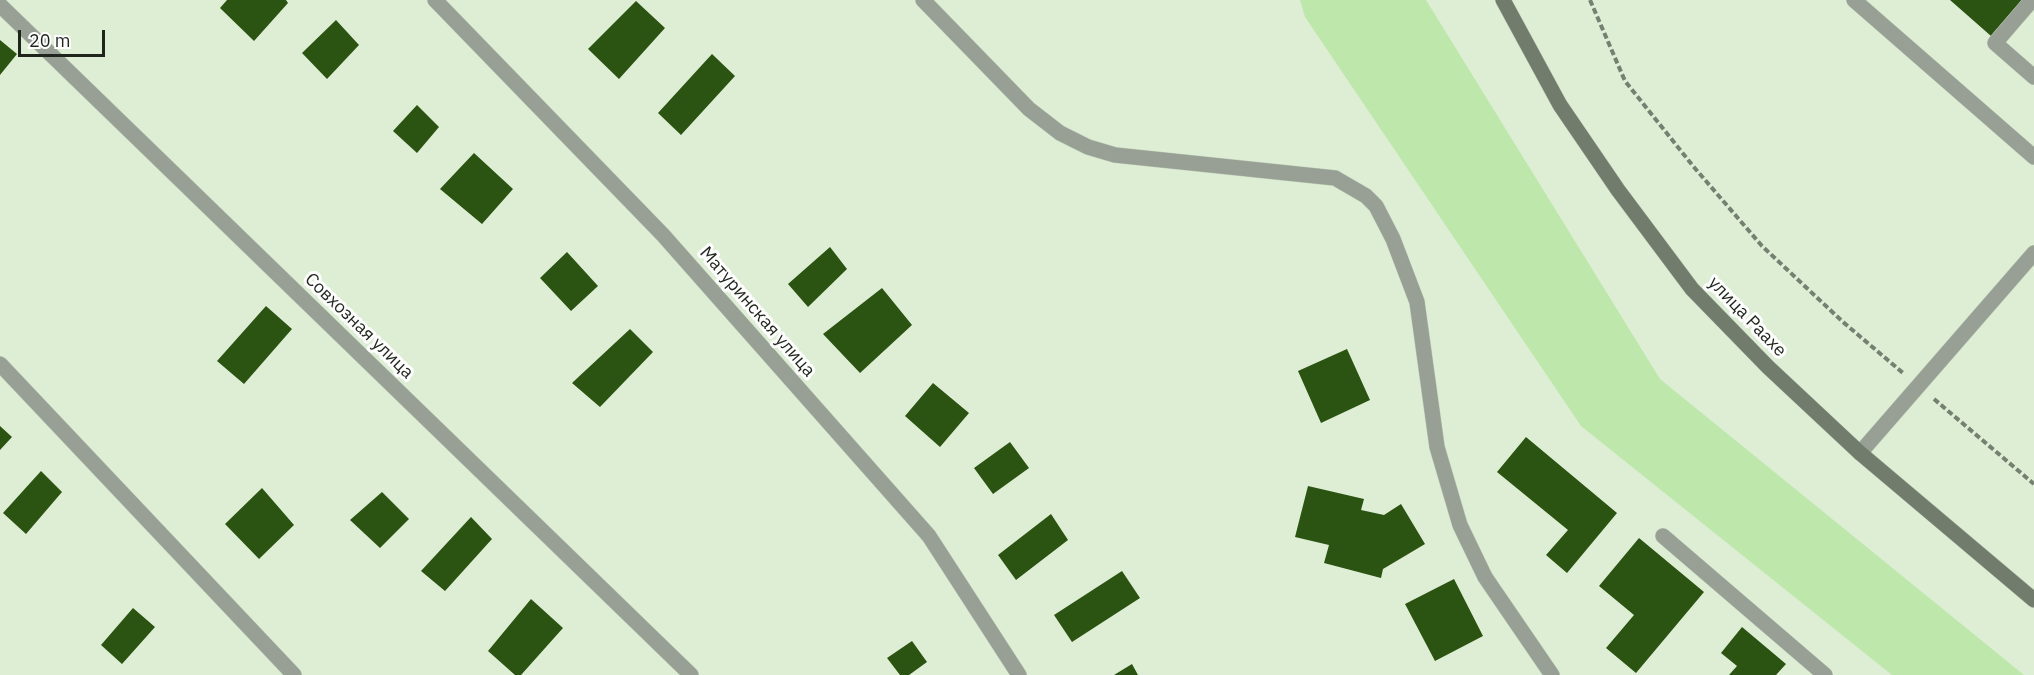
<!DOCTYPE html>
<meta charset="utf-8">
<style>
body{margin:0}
#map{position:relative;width:2034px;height:675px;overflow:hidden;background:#ddeed5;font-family:"IBM Plex Sans",sans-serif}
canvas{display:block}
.scale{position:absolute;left:18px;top:30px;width:87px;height:27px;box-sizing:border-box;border:3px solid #1f251c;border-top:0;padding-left:8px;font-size:18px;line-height:21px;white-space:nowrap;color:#1f251c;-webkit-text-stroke:4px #fff;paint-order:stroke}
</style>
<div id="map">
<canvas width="2034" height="675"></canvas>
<div class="scale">20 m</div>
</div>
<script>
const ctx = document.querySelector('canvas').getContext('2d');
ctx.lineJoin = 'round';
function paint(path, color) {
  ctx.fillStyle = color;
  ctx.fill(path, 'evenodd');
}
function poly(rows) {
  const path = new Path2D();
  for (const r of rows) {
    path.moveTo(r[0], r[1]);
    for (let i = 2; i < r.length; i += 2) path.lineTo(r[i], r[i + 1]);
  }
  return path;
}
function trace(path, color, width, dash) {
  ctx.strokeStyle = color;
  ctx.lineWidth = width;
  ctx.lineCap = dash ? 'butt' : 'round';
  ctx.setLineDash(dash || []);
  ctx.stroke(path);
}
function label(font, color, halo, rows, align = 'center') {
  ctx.font = font + ' "IBM Plex Sans",sans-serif';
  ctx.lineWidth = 6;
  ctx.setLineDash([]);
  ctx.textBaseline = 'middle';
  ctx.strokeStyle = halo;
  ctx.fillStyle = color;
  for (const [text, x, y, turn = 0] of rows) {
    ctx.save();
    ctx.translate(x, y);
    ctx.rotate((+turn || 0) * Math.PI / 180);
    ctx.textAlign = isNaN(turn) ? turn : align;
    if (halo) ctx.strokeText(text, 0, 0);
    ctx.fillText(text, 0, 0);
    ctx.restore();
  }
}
const green = poly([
 [1300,0,1426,0,1660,379,2024,675,1892,675,1581,426,1305,17]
]);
const building = poly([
 [227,0,286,0,288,3,254,41,220,8],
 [1950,0,2022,0,1991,36],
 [636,1,665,28,619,79,588,49],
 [336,20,359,45,327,79,302,53],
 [0,40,17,54,0,75],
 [712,54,735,76,681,135,658,113],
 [417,105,439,127,417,153,393,131],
 [474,153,513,189,482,224,440,189],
 [830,247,847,269,808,307,788,284],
 [567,252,598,286,571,311,540,278],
 [882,288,912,325,860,373,823,334],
 [266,306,292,329,244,384,217,361],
 [630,329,653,352,600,407,572,383],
 [1347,349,1370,400,1321,423,1298,371],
 [933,383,969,413,940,447,905,416],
 [0,426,12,437,0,450],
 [1526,437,1617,513,1567,573,1546,555,1568,530,1497,472],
 [1010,442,1029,468,993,494,974,468],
 [41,471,62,492,26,534,3,513],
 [1308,486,1364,499,1361,510,1384,515,1401,504,1425,544,1383,569,1381,578,1324,563,1329,545,1295,537],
 [262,488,294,525,259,559,225,524],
 [382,492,409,519,380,548,350,520],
 [1051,514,1068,540,1016,580,998,555],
 [471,517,492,539,445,591,421,571],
 [1639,538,1704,592,1636,673,1606,648,1634,615,1599,586],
 [1122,571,1140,598,1072,642,1054,615],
 [1454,579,1483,636,1435,661,1405,604],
 [531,599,563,628,521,675,515,675,488,651],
 [133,608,155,627,122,664,101,645],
 [1742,627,1786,664,1776,675,1729,675,1737,666,1721,653],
 [912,641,927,662,909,675,900,675,887,658],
 [1132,664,1138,675,1114,675]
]);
const path = poly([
 [1590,0,1625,81,1693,166,1762,246,1843,322,1903,373],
 [1934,399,2034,484]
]);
const service = poly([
 [923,0,1029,109,1060,133,1088,147,1115,155,1335,178,1366,196,1376,206,1393,239,1417,302,1437,447,1460,525,1485,577,1552,675],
 [1854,0,2034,157],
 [2032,0,1995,43,2034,77],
 [1860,453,2034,253],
 [1663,536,1825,675]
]);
const minor = poly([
 [0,5,691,675],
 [0,364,294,675]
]);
const tertiary = poly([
 [435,0,663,235,929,536,1019,675]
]);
const secondary = poly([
 [1503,0,1560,105,1618,190,1692,289,1768,367,1860,453,2034,600]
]);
const streetNames = [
 ["Матуринская улица",757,312,49],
 ["улица Раахе",1747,317,46],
 ["Совхозная улица",359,326,44]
];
paint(green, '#bee7ab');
paint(building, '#2b5311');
trace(service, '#bbcab4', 16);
trace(minor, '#bbcab4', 16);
trace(tertiary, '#bbcab4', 16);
trace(secondary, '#bbcab4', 16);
trace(path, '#758070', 4, [6, 3]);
trace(service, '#989f95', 15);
trace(minor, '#989f95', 15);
trace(tertiary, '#989f95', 15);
trace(secondary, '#727c6d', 15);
label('18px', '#1f251c', '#fff', streetNames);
</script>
